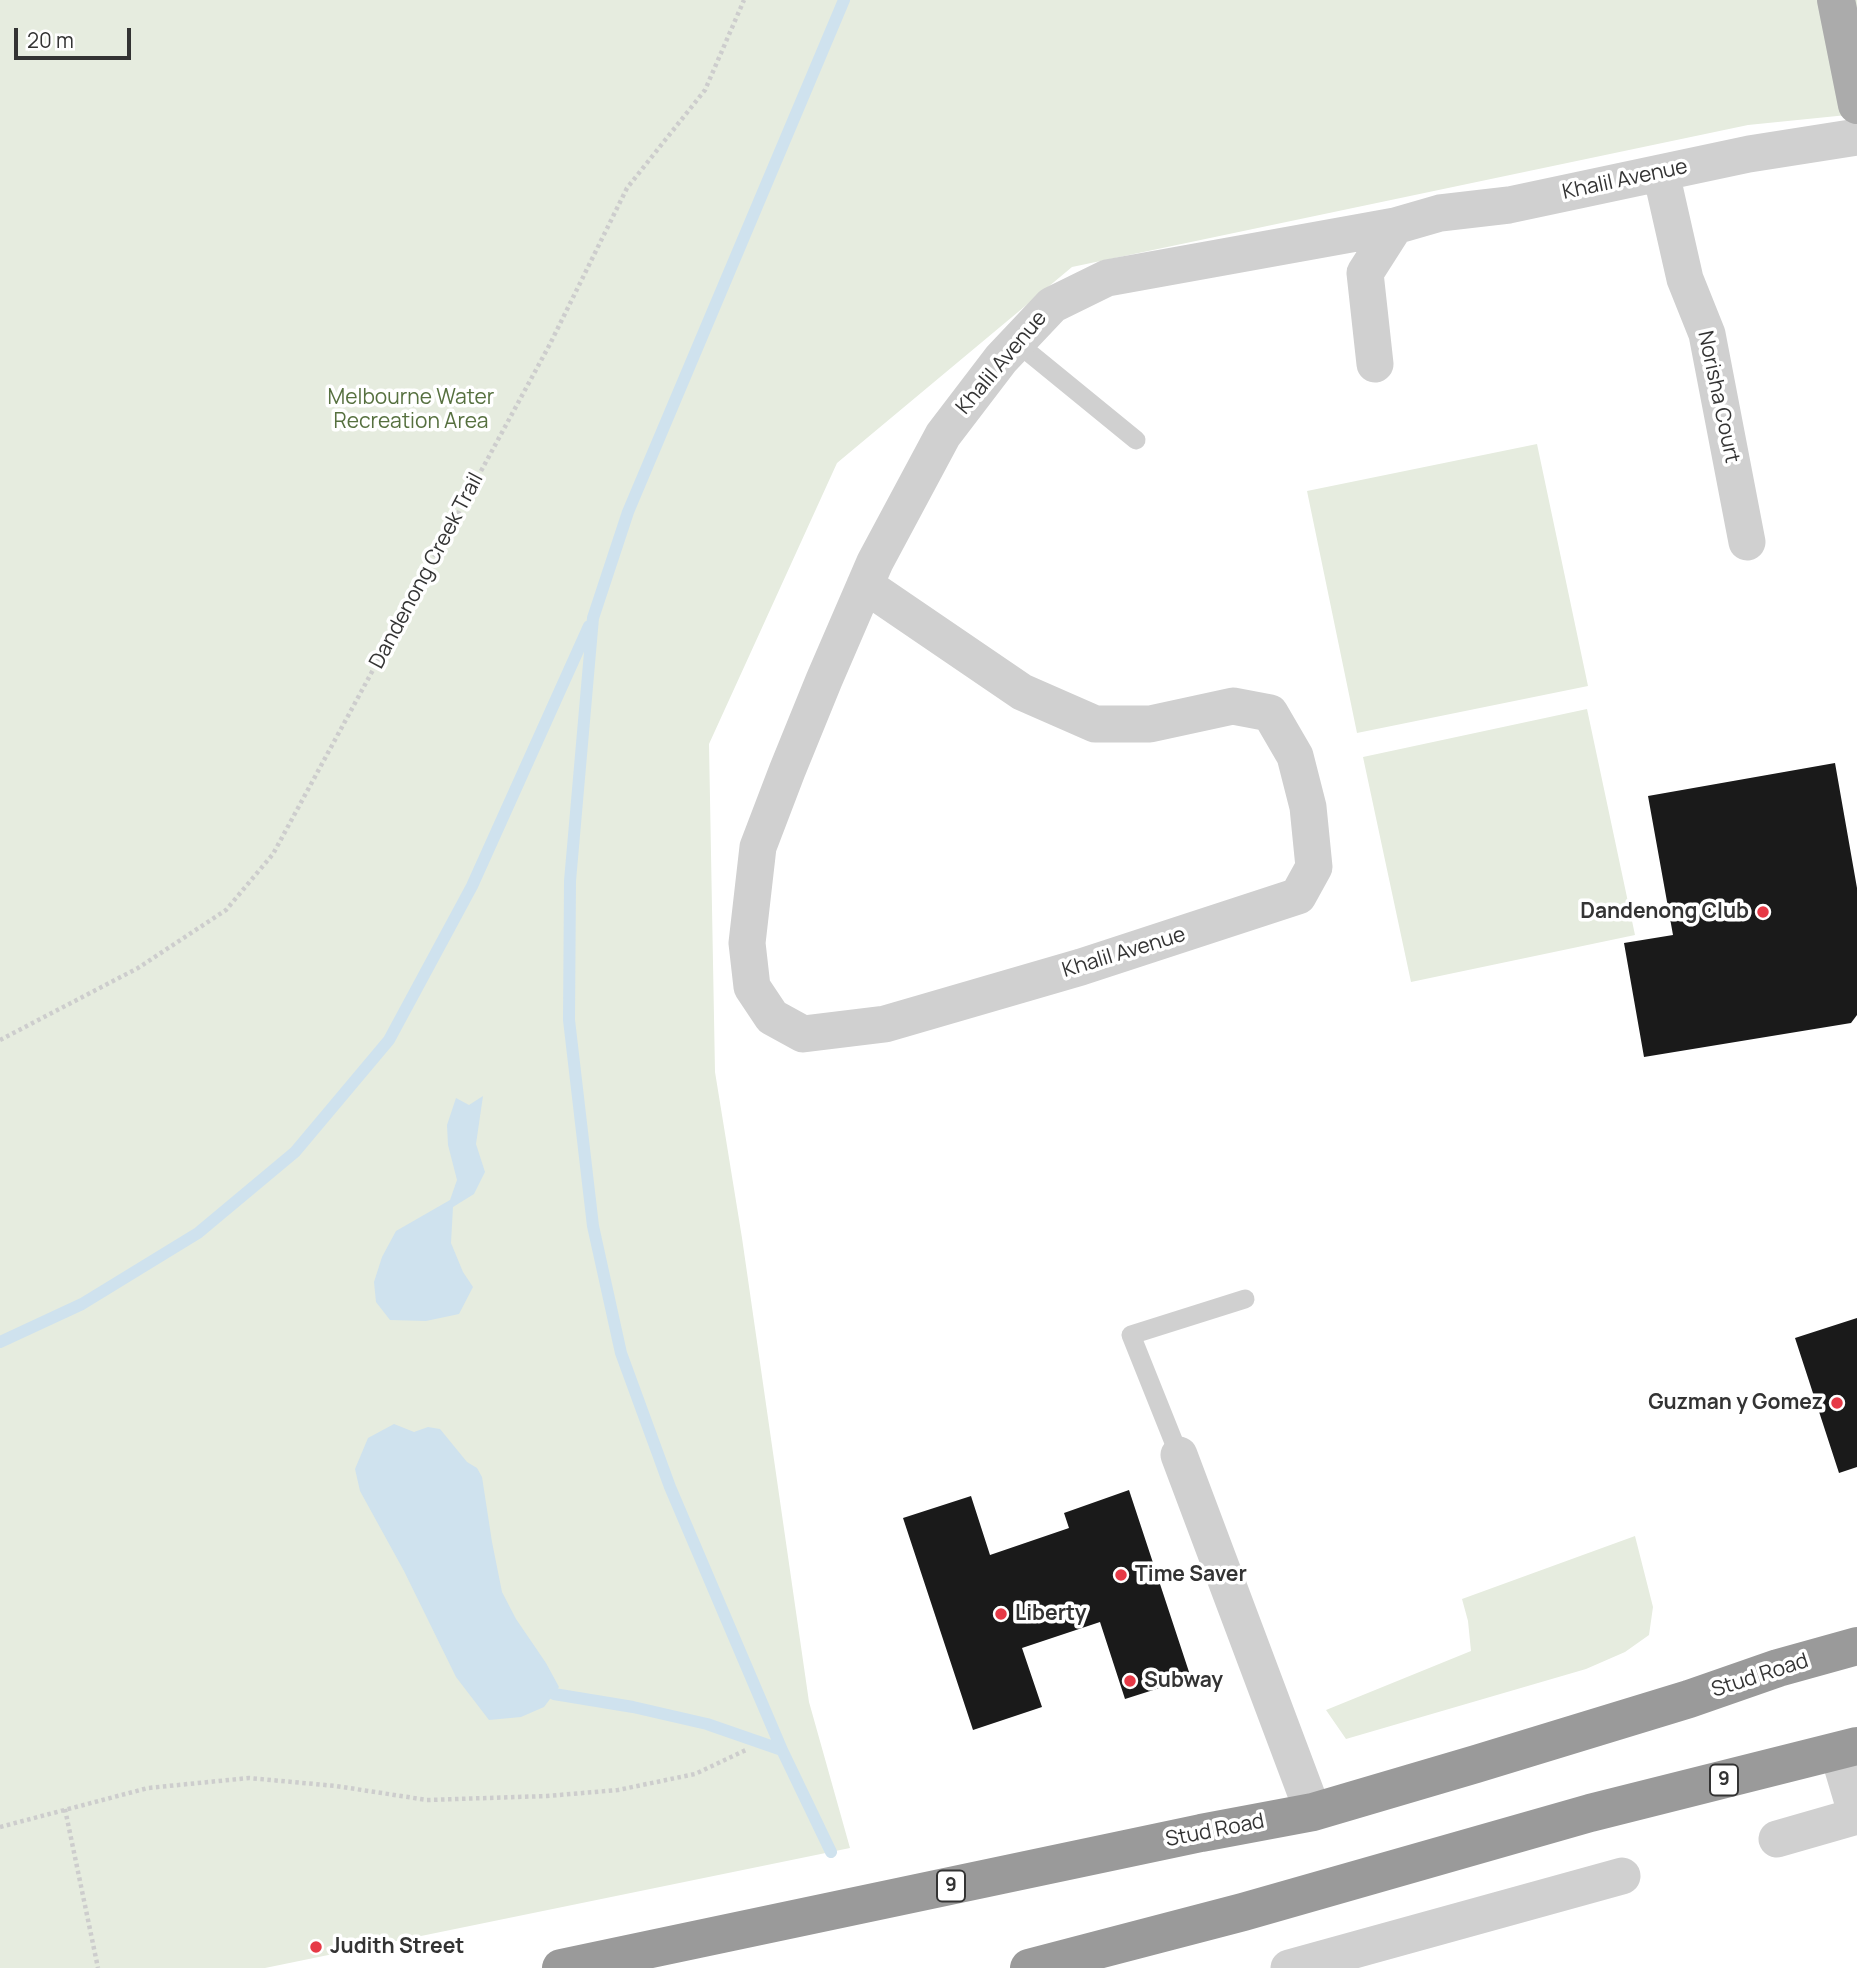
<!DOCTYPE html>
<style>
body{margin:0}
#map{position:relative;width:1857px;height:1968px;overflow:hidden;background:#fff;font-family:Manrope,sans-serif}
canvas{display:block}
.scale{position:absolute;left:14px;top:28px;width:117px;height:32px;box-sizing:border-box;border:4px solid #333;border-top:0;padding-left:9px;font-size:21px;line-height:24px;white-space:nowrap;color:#333;-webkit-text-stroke:5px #fff;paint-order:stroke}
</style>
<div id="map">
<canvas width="1857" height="1968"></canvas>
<div class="scale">20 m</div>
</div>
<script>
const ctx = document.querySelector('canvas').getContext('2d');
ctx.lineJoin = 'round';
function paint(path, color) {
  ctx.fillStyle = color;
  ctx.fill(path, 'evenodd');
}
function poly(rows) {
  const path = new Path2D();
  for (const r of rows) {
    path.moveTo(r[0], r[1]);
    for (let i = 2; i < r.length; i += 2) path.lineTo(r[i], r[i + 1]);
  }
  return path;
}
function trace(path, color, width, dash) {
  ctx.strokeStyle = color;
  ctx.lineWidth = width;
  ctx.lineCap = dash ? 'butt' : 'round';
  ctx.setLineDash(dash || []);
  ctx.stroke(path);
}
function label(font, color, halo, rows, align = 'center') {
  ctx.font = font + ' Manrope,sans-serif';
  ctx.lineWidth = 7;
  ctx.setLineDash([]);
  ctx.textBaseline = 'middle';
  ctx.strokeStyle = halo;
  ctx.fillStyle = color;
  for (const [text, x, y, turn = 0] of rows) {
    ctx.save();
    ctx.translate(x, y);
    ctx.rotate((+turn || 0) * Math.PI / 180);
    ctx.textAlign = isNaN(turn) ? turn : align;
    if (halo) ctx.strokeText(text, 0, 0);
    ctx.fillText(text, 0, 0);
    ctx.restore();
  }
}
const green = poly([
 [0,0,1857,0,1857,114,1748,125,1072,267,837,463,709,744,715,1072,742,1238,809,1702,850,1848,265,1968,0,1968],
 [1537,444,1588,686,1357,733,1307,491],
 [1587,709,1635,935,1411,982,1363,757],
 [1635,1536,1653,1607,1649,1635,1625,1652,1586,1669,1346,1739,1326,1710,1471,1651,1468,1621,1462,1599]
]);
const water = poly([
 [483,1096,476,1144,485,1172,474,1194,453,1207,451,1243,463,1272,473,1287,459,1314,426,1321,390,1320,376,1302,374,1282,382,1257,396,1231,450,1200,457,1180,448,1145,447,1125,456,1098,469,1105],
 [394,1424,414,1432,428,1427,440,1429,467,1462,477,1468,482,1477,492,1542,502,1592,516,1619,546,1663,559,1687,544,1707,521,1717,489,1720,456,1677,404,1571,360,1491,355,1469,368,1438]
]);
const stream = poly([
 [0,1342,82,1304,198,1233,295,1152,389,1040,472,886,589,626],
 [554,1694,633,1707,707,1724,782,1750],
 [831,1852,782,1750,670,1487,621,1353,593,1226,569,1020,570,881,593,618,628,512,844,0]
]);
const building = poly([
 [1835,763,1857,888,1857,1015,1851,1023,1644,1057,1624,943,1673,935,1648,796],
 [1857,1318,1857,1467,1839,1473,1795,1338],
 [1129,1490,1191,1678,1125,1699,1100,1622,1022,1648,1042,1707,973,1730,903,1518,971,1496,990,1555,1069,1528,1064,1513]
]);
const path = poly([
 [0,1040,138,968,226,910,273,854,550,344,627,188,705,90,744,0],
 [65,1809,98,1968],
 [0,1827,148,1788,249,1778,336,1786,427,1800,547,1796,618,1790,695,1774,746,1750]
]);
const lane = poly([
 [1016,342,1136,440],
 [1179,1455,1131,1335,1245,1299]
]);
const street = poly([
 [1661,173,1685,279,1707,334,1747,542],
 [1375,364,1365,273,1395,226,1440,213,1509,205,1749,154,1857,137],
 [865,585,1022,692,1095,724,1150,724,1233,706,1270,713,1295,756,1308,807,1314,867,1298,896,1081,967,885,1024,803,1034,772,1017,752,987,747,943,758,847,787,771,824,680,865,585,875,562,943,435,1001,359,1052,305,1107,278,1395,226],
 [1179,1455,1313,1812],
 [1838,1752,1857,1816],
 [1777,1839,1857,1816],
 [1289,1968,1622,1876]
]);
const primary = poly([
 [1836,0,1857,105]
]);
const highway = poly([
 [561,1968,1201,1833,1313,1812,1476,1764,1689,1699,1778,1668,1857,1646],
 [1029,1968,1243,1912,1590,1813,1857,1746]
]);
const markers = [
 [1763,912,7,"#e63946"],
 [1837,1403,7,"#e63946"],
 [1121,1575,7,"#e63946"],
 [1001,1614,7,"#e63946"],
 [1130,1681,7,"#e63946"],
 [316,1947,7,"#e63946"]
];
const shields = [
 [1724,1780,28],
 [951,1886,28]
];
const shieldNames = [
 ["9",1724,1780],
 ["9",951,1886]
];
const streetNames = [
 ["Khalil Avenue",1625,180,-12],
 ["Khalil Avenue",1002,363,-50],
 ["Norisha Court",1718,397,78],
 ["Dandenong Creek Trail",427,571,-62],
 ["Khalil Avenue",1124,953,-17],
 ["Stud Road",1760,1676,-18],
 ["Stud Road",1215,1831,-11]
];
const parkNames = [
 ["Melbourne Water",411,398],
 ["Recreation Area",411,422]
];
const poiNames = [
 ["Dandenong Club",1749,912,"right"],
 ["Guzman y Gomez",1823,1403,"right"],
 ["Time Saver",1135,1575],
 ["Liberty",1015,1614],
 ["Subway",1144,1681],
 ["Judith Street",330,1947]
];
paint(green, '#e6ecdf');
paint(water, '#cfe2ee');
trace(stream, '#cfe2ee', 12);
paint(building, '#1a1a1a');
trace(path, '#cdcdcd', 4.5, [3.5, 3.5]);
trace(lane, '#d0d0d0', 19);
trace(street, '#d0d0d0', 37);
trace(primary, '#ababab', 38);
trace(highway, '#9a9a9a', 38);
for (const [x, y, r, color] of markers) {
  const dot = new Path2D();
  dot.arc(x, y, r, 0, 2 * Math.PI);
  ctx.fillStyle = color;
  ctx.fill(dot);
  trace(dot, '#fff', 2.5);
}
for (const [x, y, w] of shields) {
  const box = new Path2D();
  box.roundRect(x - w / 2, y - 15.5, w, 31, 5);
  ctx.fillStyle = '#fff';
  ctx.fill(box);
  trace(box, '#333', 2);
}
label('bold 19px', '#333', null, shieldNames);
label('21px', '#333', '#fff', streetNames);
label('21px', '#56703f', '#fff', parkNames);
label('bold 21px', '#333', '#fff', poiNames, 'left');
</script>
